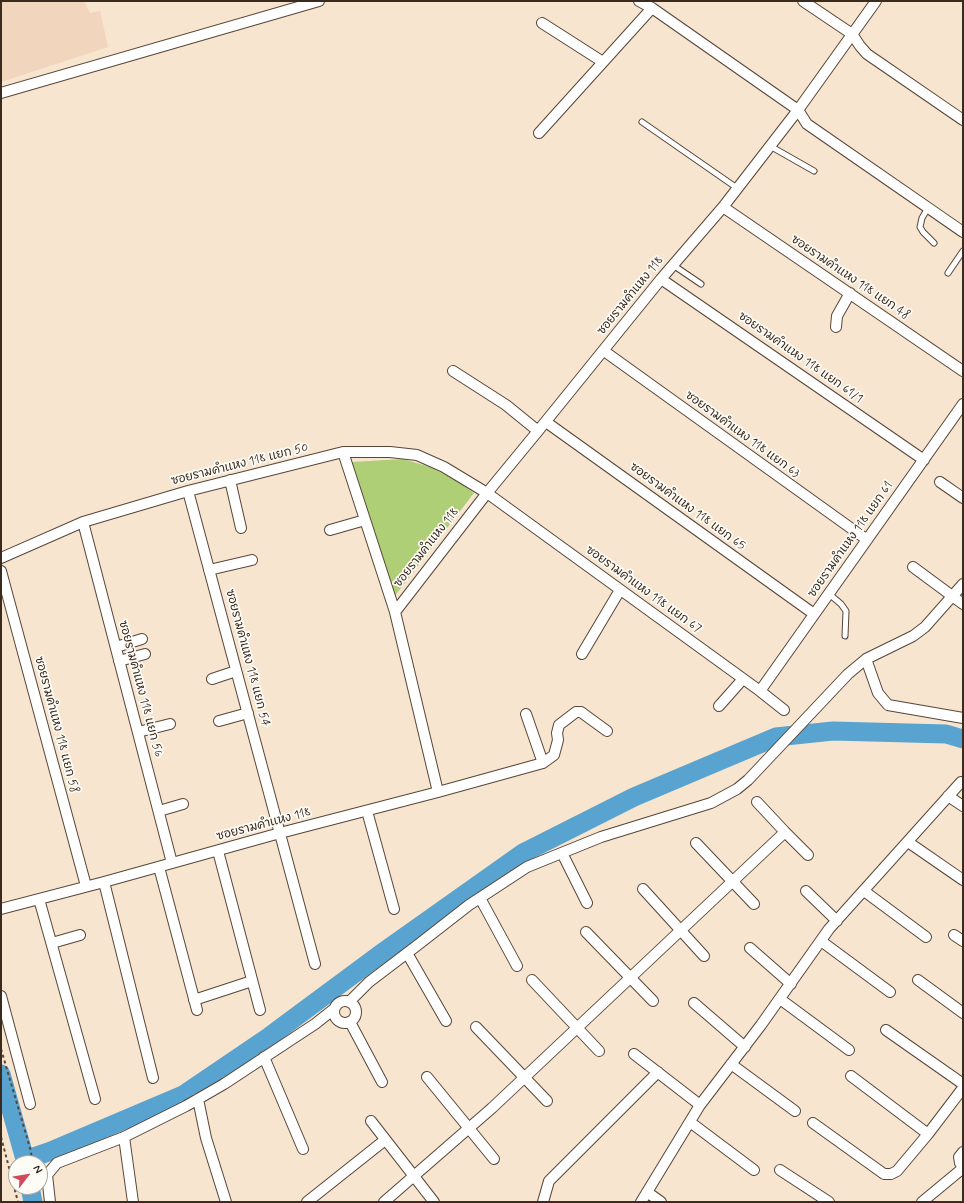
<!DOCTYPE html>
<meta charset="utf-8">
<style>
body{margin:0}
#map{position:relative;width:964px;height:1203px;overflow:hidden;background:#f7e5cf;font-family:Mynerve,sans-serif}
canvas{display:block}
.frame{position:absolute;inset:0;border:2px solid #3b2a1e;pointer-events:none}
.north{position:absolute;left:8px;top:1155px;width:40px;height:40px;box-sizing:border-box;background:#fdfcf7;border:1px solid #afa8a0;border-radius:50%;rotate:59deg;font-size:11px;font-weight:700;line-height:16px;text-align:center;color:#3b2a1e}
.north::after{content:'';display:block;margin:auto;width:14px;height:18px;background:#d1495b;clip-path:polygon(50% 0,100% 100%,50% 72%,0 100%)}
</style>
<div id="map">
<canvas width="964" height="1203"></canvas>
<div class="frame"></div>
<div class="north">N</div>
</div>
<script>
const ctx = document.querySelector('canvas').getContext('2d');
ctx.lineJoin = 'round';
function paint(path, color) {
  ctx.fillStyle = color;
  ctx.fill(path, 'evenodd');
}
function poly(rows) {
  const path = new Path2D();
  for (const r of rows) {
    if (r.length === 3) {
      path.moveTo(r[0] + r[2], r[1]);
      path.arc(r[0], r[1], r[2], 0, 2 * Math.PI);
      continue;
    }
    path.moveTo(r[0], r[1]);
    for (let i = 2; i < r.length; i += 2) path.lineTo(r[i], r[i + 1]);
  }
  return path;
}
function trace(path, color, width, dash) {
  ctx.strokeStyle = color;
  ctx.lineWidth = width;
  ctx.lineCap = dash ? 'butt' : 'round';
  ctx.setLineDash(dash || []);
  ctx.stroke(path);
}
function label(font, color, halo, rows, align = 'center') {
  ctx.font = font + ' Mynerve,"Playpen Sans Thai",sans-serif';
  ctx.lineWidth = 3.5;
  ctx.setLineDash([]);
  ctx.textBaseline = 'middle';
  ctx.strokeStyle = halo;
  ctx.fillStyle = color;
  for (const [text, x, y, turn = 0] of rows) {
    ctx.save();
    ctx.translate(x, y);
    ctx.rotate((+turn || 0) * Math.PI / 180);
    ctx.textAlign = isNaN(turn) ? turn : align;
    if (halo) ctx.strokeText(text, 0, 0);
    ctx.fillText(text, 0, 0);
    ctx.restore();
  }
}
const built = poly([
 [1,1,84,1,90,13,100,11,108,47,1,82]
]);
const green = poly([
 [403,459,430,467,458,481,474,493,394,597,352,462]
]);
const river = poly([
 [1,1074,26,1163],
 [25,1160,51,1151,183,1095,270,1036,382,953,523,853,634,797,776,737,833,731,946,734,963,739],
 [30,1187,33,1202]
]);
const path = poly([
 [1,1049,30,1148,33,1163],
 [1,1137,18,1202]
]);
const service = poly([
 [642,122,737,188],
 [770,146,814,171],
 [928,208,922,218,920,227,923,232,934,243],
 [673,265,701,284],
 [948,273,963,251],
 [828,593,841,604,846,611,845,636]
]);
const minor = poly([
 [639,1,652,8,798,110,807,124,963,232],
 [803,1,852,34,860,46,867,54,963,120],
 [542,23,603,62],
 [1,93,319,1],
 [539,133,652,8],
 [723,207,963,371],
 [661,279,924,460],
 [836,327,837,316,850,293],
 [604,351,866,539],
 [453,371,506,405,538,431],
 [546,422,814,614],
 [343,452,395,612],
 [230,480,241,528],
 [940,482,963,498],
 [188,491,315,964],
 [83,522,172,863],
 [330,530,365,520],
 [1,558,83,522,188,491,343,452,390,452,417,455,444,467,487,493,760,691,784,710],
 [913,567,963,604],
 [209,570,252,560],
 [1,571,86,886],
 [116,647,142,639],
 [582,654,620,590],
 [866,659,878,693,888,705,963,718],
 [119,661,145,654],
 [212,679,236,671],
 [760,691,963,404],
 [719,706,743,679],
 [526,714,543,763],
 [219,721,248,713],
 [138,732,170,724],
 [438,792,543,763,554,755,558,740,557,733,559,725,576,712,581,712,585,715,607,731],
 [948,796,963,806],
 [757,802,785,832,808,855],
 [159,811,183,804],
 [367,811,394,909],
 [908,842,963,880],
 [696,843,754,904],
 [218,851,260,1010],
 [562,853,587,903],
 [159,867,197,1010],
 [104,882,153,1078],
 [643,889,704,956],
 [806,891,837,921],
 [864,891,926,937],
 [480,898,517,966],
 [39,899,95,1099],
 [1,909,104,882,280,833,438,792,395,612,487,493,538,431,661,279,723,207,798,110,876,1],
 [586,932,653,1001],
 [954,935,963,941],
 [821,941,890,992],
 [52,943,80,935],
 [750,948,791,984],
 [407,953,446,1021],
 [532,980,599,1051],
 [918,980,963,1013],
 [1,996,30,1104],
 [780,999,849,1050],
 [194,1000,252,981],
 [345,1012,11],
 [349,1002,369,982,419,944,469,905,527,867,601,837,711,803,737,789,748,780,848,674,866,659,913,636,925,627,963,584],
 [694,1003,745,1047],
 [350,1022,382,1082],
 [476,1027,547,1101],
 [886,1030,963,1084],
 [634,1054,700,1105],
 [264,1057,303,1149],
 [731,1064,795,1111],
 [851,1076,928,1134],
 [427,1077,494,1159],
 [198,1099,206,1138,226,1202],
 [371,1121,434,1202],
 [690,1122,754,1170],
 [813,1123,884,1174,891,1174,897,1171,928,1134,963,1088],
 [124,1137,133,1202],
 [963,1152,959,1157,960,1163,963,1168],
 [780,1170,829,1202],
 [647,1192,661,1202],
 [50,1202,47,1175,57,1163,124,1137,186,1106,224,1084,315,1024,334,1009],
 [307,1202,385,1140],
 [384,1202,492,1108,785,832],
 [543,1202,549,1181,658,1072],
 [641,1202,700,1105,761,1025,829,929,961,782],
 [922,1202,963,1168]
]);
const streetNames = [
 ["ซอยรามคำแหง 118 แยก 48",850,278,34],
 ["ซอยรามคำแหง 118",631,296,-51],
 ["ซอยรามคำแหง 118 แยก 61/1",800,358,35],
 ["ซอยรามคำแหง 118 แยก 63",742,435,36],
 ["ซอยรามคำแหง 118 แยก 50",240,465,-14],
 ["ซอยรามคำแหง 118 แยก 65",687,507,36],
 ["ซอยรามคำแหง 118 แยก 61",851,540,-55],
 ["ซอยรามคำแหง 118",427,548,-52],
 ["ซอยรามคำแหง 118 แยก 67",643,590,36],
 ["ซอยรามคำแหง 118 แยก 54",247,658,75],
 ["ซอยรามคำแหง 118 แยก 56",140,689,75],
 ["ซอยรามคำแหง 118 แยก 58",56,725,75],
 ["ซอยรามคำแหง 118",264,825,-15]
];
paint(built, '#f1d5bd');
paint(green, '#afcf77');
trace(river, '#58a3d0', 19);
trace(service, '#574639', 7);
trace(minor, '#574639', 12);
trace(path, '#574639', 2, [3, 3]);
trace(service, '#fff', 5);
trace(minor, '#fff', 10);
label('12px', '#3b2a1e', '#fdfcf7', streetNames);
</script>
